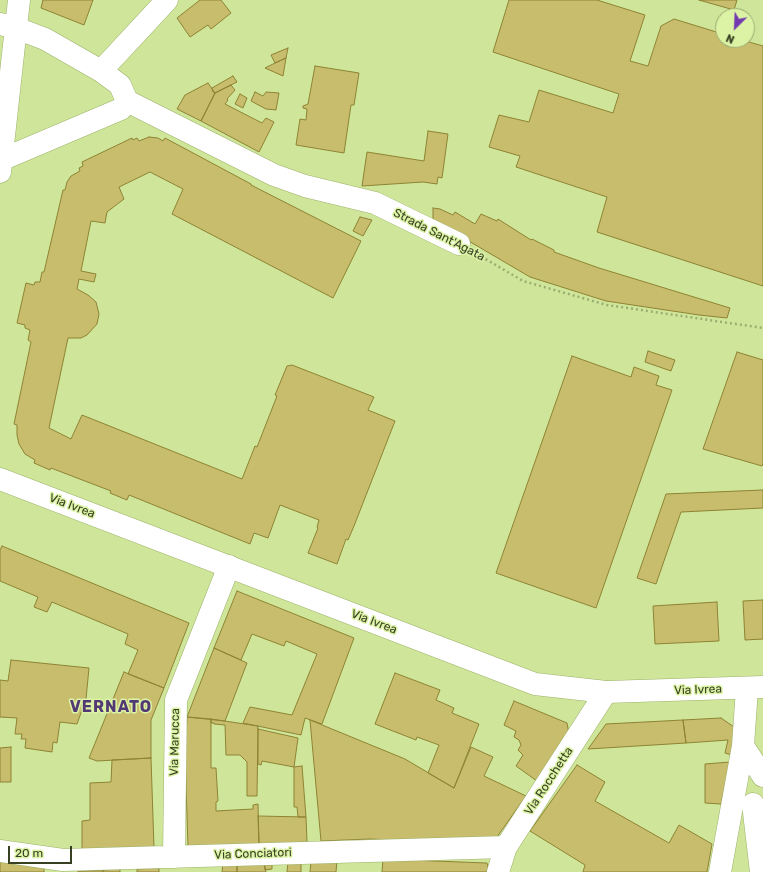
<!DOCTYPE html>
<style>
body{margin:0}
#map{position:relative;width:763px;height:872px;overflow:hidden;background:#cfe69a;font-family:Rubik,sans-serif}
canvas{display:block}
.north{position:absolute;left:715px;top:8px;width:40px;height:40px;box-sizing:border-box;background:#dcf3a6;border:1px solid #9aab71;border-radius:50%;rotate:204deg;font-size:11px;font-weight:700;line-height:16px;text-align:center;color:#374021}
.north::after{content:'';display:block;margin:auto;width:14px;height:18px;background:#733ab0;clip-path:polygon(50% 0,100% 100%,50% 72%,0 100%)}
.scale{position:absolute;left:8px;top:846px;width:64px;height:18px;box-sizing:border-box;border:2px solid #374021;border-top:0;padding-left:5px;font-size:12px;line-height:14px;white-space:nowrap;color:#374021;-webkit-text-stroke:3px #dcf3a6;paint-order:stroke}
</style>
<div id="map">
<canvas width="763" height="872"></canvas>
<div class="north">N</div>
<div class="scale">20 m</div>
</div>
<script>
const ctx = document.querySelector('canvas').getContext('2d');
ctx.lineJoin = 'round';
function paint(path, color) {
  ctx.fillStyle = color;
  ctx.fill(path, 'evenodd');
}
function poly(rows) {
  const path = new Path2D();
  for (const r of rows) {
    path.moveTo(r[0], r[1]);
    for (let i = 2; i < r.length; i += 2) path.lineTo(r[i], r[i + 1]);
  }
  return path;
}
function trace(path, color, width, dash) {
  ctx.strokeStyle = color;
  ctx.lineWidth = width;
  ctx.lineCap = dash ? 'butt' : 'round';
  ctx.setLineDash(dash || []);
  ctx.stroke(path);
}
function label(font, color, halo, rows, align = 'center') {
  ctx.font = font + ' Rubik,sans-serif';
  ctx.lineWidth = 3;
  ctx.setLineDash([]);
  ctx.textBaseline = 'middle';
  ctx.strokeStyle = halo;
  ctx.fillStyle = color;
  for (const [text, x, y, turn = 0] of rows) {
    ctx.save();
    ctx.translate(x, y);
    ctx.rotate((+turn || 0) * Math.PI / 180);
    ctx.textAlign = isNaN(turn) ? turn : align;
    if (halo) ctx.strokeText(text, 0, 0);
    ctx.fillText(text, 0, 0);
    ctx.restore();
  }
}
const building = poly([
 [43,0,93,0,84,25,41,8,43,0],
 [200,0,221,0,231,13,211,29,208,25,190,37,177,18,200,0],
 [509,0,597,0,645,15,630,61,648,66,661,26,674,19,723,34,723,40,742,40,763,46,763,286,597,232,607,197,516,167,520,156,489,147,499,115,529,122,539,90,613,113,619,94,493,52,509,0],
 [699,0,737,0,734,10,699,0],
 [288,48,286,58,275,63,271,55,288,48],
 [286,58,283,76,265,68,275,63,286,58],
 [315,66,359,73,354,105,351,105,344,153,296,145,300,119,306,120,307,109,303,108,303,106,308,104,315,66],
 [233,76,237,82,215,93,213,92,212,88,233,76],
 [208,83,215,93,201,121,177,109,185,95,208,83],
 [231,85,235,90,227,99,228,100,225,104,262,123,266,118,274,122,259,152,201,121,215,93,231,85],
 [255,92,263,96,266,92,279,93,276,110,266,109,251,101,255,92],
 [240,94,247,98,243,108,235,104,240,94],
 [428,131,448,134,442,178,438,177,437,184,423,182,362,186,367,152,424,161,428,131],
 [149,137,158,138,163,141,165,138,251,184,251,185,361,241,333,298,172,214,183,189,150,172,119,187,124,199,107,212,105,223,91,221,81,271,96,274,94,282,79,279,77,289,88,295,96,302,99,314,97,324,87,335,81,338,68,338,49,428,71,439,82,415,242,479,255,446,257,447,277,396,275,395,287,366,292,365,374,397,368,410,395,421,354,526,348,540,346,539,337,564,308,553,318,528,317,527,319,520,280,505,268,538,254,533,250,544,129,495,127,500,110,493,111,491,51,468,50,470,34,463,35,460,25,454,19,444,17,435,17,425,14,424,31,342,28,340,30,330,25,328,25,325,17,323,26,283,34,285,35,282,40,282,42,272,44,272,63,190,65,190,67,182,71,176,80,171,79,168,83,166,82,162,132,138,133,140,137,138,139,141,149,137],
 [433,208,440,209,453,215,455,212,475,224,481,214,497,221,498,219,531,240,532,239,554,250,554,252,599,268,730,308,727,318,699,315,606,301,530,277,433,220,433,208],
 [360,217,372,220,363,236,353,231,360,217],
 [648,351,675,360,671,371,645,362,648,351],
 [737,352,763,360,763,463,762,466,703,449,737,352],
 [572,356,631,377,634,367,659,376,656,385,672,390,596,608,496,573,572,356],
 [763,490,763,508,681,512,656,584,637,578,666,494,763,490],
 [2,546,189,623,164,688,128,674,138,650,125,644,128,634,52,602,47,612,34,607,38,597,0,581,0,550,2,546],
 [237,591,354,638,322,724,305,718,301,735,243,723,250,707,292,715,317,654,286,641,284,646,252,634,241,660,214,648,237,591],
 [763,600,763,639,745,640,743,601,763,600],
 [717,602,719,641,655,644,653,606,717,602],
 [214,648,247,663,225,721,187,717,214,648],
 [11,660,89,668,86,699,77,724,60,722,57,743,53,742,52,752,25,748,26,739,21,739,22,734,15,734,17,718,0,717,0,680,8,681,11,660],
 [124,672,164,688,151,720,151,758,97,761,89,758,124,672],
 [395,673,440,690,436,700,454,708,452,713,479,724,454,788,428,773,439,745,417,737,416,740,375,724,395,673],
 [514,701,567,723,569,734,537,781,516,766,523,755,518,750,521,745,519,740,514,737,516,731,504,725,514,701],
 [187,717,211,719,211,768,216,768,218,801,216,802,216,811,253,809,253,805,258,804,259,844,188,846,185,756,187,717],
 [721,718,737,729,732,755,725,753,728,740,686,743,683,720,721,718],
 [211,719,258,726,257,796,247,796,247,762,240,755,226,755,225,725,214,724,214,723,211,723,211,719],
 [310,720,405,759,454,788,471,747,493,757,484,776,526,796,492,844,370,839,321,841,310,720],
 [683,720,686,743,588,749,606,724,683,720],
 [258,729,298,738,294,767,262,761,261,765,258,764,258,729],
 [11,747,11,782,0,782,0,748,11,747],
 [151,758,154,848,82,850,82,821,90,820,90,783,111,782,112,760,151,758],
 [730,762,721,804,705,803,705,764,730,762],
 [577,765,605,782,595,801,669,843,679,825,712,844,707,872,583,872,585,865,530,831,577,765],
 [302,766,306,817,298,817,297,807,294,807,294,767,302,766],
 [258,816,306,817,307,842,259,844,258,816],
 [383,859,487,863,488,867,487,872,382,872,383,859],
 [337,860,336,872,310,872,311,861,337,860],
 [0,861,44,867,44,872,0,872,0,861],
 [301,861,301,872,287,872,288,862,301,861],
 [272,862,272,869,265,870,264,863,272,862],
 [223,863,237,863,237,872,222,872,223,863],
 [237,863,264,863,266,872,237,872,237,863],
 [159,868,159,872,137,872,137,869,159,868],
 [120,869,120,872,103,872,103,870,120,869],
 [103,870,103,872,78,872,78,871,103,870]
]);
const path = poly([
 [477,254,523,281,607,305,763,328]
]);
const minor = poly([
 [0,24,16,28,45,39,101,71,120,85,127,101,121,109,1,160],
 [101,71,167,0],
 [127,101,274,175,305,186,375,203,459,244],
 [0,172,19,0],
 [743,746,763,776],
 [753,804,761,872],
 [0,851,63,860,506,847],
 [174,857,176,700,229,566],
 [498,872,506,847,606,692],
 [720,872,743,746,747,688]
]);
const major = poly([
 [0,479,535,684,606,692,763,687]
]);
const streetNames = [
 ["Strada Sant'Agata",439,235,27],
 ["Via Ivrea",72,506,21],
 ["Via Ivrea",374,622,21],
 ["Via Ivrea",698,690,-2],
 ["Via Marucca",175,742,-89],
 ["Via Rocchetta",549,781,-57],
 ["Via Conciatori",253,854,-2]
];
const districtNames = [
 ["VERNATO",111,707]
];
paint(building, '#c7bd6d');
trace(building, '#8d8333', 1);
trace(minor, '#9bb167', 23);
trace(major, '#9bb167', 23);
trace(path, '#9bad70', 2.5, [2, 3]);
trace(minor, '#fff', 22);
trace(major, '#fff', 22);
label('12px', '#374021', '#dcf3a6', streetNames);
ctx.letterSpacing = '1px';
label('bold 16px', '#523974', '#dcf3a6', districtNames);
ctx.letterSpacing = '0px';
</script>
